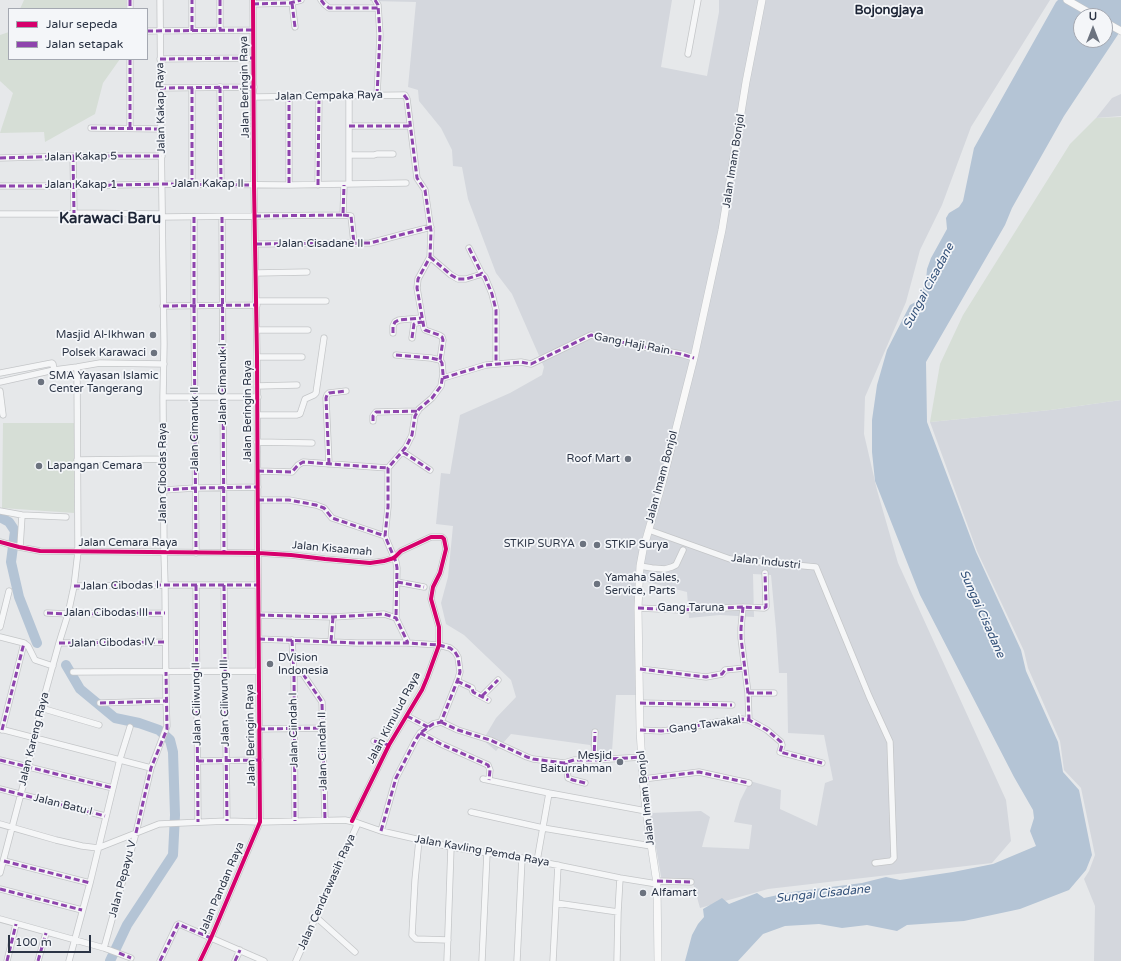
<!DOCTYPE html>
<style>
body{margin:0}
#map{position:relative;width:1121px;height:961px;overflow:hidden;background:#e6e8ea;font-family:"Varela Round",sans-serif}
canvas{display:block}
.legend{position:absolute;left:8px;top:8px;width:140px;height:52px;box-sizing:border-box;background:#f4f6f9;border:1px solid #a4a8b1;margin:0;padding:5px 7px;list-style:none;font-size:12px;color:#2b3445}
.legend li{display:flex;align-items:center;gap:8px;height:20px}
.legend b{width:20px;border:1px solid #a4a8b1}
.north{position:absolute;left:1073px;top:8px;width:40px;height:40px;box-sizing:border-box;background:#f4f6f9;border:1px solid #a4a8b1;border-radius:50%;rotate:0deg;font-size:11px;font-weight:700;line-height:16px;text-align:center;color:#2b3445}
.north::after{content:'';display:block;margin:auto;width:14px;height:18px;background:#6c737f;clip-path:polygon(50% 0,100% 100%,50% 72%,0 100%)}
.scale{position:absolute;left:8px;top:935px;width:83px;height:18px;box-sizing:border-box;border:2px solid #2b3445;border-top:0;padding-left:5px;font-size:12px;line-height:14px;white-space:nowrap;color:#2b3445;-webkit-text-stroke:3px #f4f6f9;paint-order:stroke}
</style>
<div id="map">
<canvas width="1121" height="961"></canvas>
<ul class="legend">
<li><b style="height:5px;background:#d6006c"></b>Jalur sepeda</li>
<li><b style="height:5px;background:#8e44ad"></b>Jalan setapak</li>
</ul>
<div class="north">U</div>
<div class="scale">100 m</div>
</div>
<script>
const ctx = document.querySelector('canvas').getContext('2d');
ctx.lineJoin = 'round';
function paint(path, color) {
  ctx.fillStyle = color;
  ctx.fill(path, 'evenodd');
}
function poly(rows) {
  const path = new Path2D();
  for (const r of rows) {
    path.moveTo(r[0], r[1]);
    for (let i = 2; i < r.length; i += 2) path.lineTo(r[i], r[i + 1]);
  }
  return path;
}
function trace(path, color, width, dash) {
  ctx.strokeStyle = color;
  ctx.lineWidth = width;
  ctx.lineCap = dash ? 'butt' : 'round';
  ctx.setLineDash(dash || []);
  ctx.stroke(path);
}
function label(font, color, halo, rows, align = 'center') {
  ctx.font = font + ' "Varela Round",sans-serif';
  ctx.lineWidth = 3.5;
  ctx.setLineDash([]);
  ctx.textBaseline = 'middle';
  ctx.strokeStyle = halo;
  ctx.fillStyle = color;
  for (const [text, x, y, turn = 0] of rows) {
    ctx.save();
    ctx.translate(x, y);
    ctx.rotate((+turn || 0) * Math.PI / 180);
    ctx.textAlign = isNaN(turn) ? turn : align;
    if (halo) ctx.strokeText(text, 0, 0);
    ctx.fillText(text, 0, 0);
    ctx.restore();
  }
}
const built = poly([
 [370,0,672,0,661,67,707,76,719,12,719,0,1050,0,971,127,942,205,920,250,906,302,865,397,864,434,877,490,898,563,1006,800,1011,841,992,863,768,889,700,908,693,883,662,882,650,813,701,811,710,817,702,847,749,849,752,825,734,822,740,801,750,781,781,790,780,809,817,826,825,783,833,780,824,735,788,733,787,673,779,673,776,629,771,575,753,574,754,617,720,615,689,618,687,592,636,579,635,589,636,695,616,695,612,751,593,752,590,745,511,734,496,751,483,740,496,718,516,697,511,680,464,635,446,624,441,603,448,577,453,526,436,524,441,473,450,474,460,415,510,393,542,375,544,367,512,294,496,273,468,199,462,167,453,166,452,150,441,128,419,101,418,90,408,87,416,2,370,1],
 [1121,94,1121,116,1096,118,1112,98],
 [1121,400,1121,961,1094,961,1095,906,1084,879,1089,871,1095,855,1081,788,1064,770,1060,741,1028,668,1024,651,977,551,930,422,1050,410]
]);
const green = poly([
 [24,0,126,0,126,9,20,9],
 [9,32,9,59,120,59,103,83,95,114,45,142,44,132,0,133,13,93,0,81,0,35],
 [1121,117,1121,400,1050,410,930,422,940,364,963,315,1070,144,1096,118],
 [3,423,75,423,74,513,2,508]
]);
const water = poly([
 [1058,0,1121,0,1121,30,1064,116,1012,208,1005,225,926,362,927,422,976,552,1021,650,1026,671,1058,742,1063,772,1079,790,1092,855,1086,870,1069,890,1020,909,964,921,907,925,897,931,867,925,842,928,819,924,785,926,763,934,738,961,685,961,692,935,698,924,704,917,703,909,722,898,729,904,757,893,764,898,792,892,862,883,886,877,900,880,953,872,993,864,1036,846,1030,831,1034,818,1033,810,1014,777,920,595,875,481,872,452,872,420,877,385,887,350,910,305,919,300,926,281,927,269,931,258,947,229,946,218,949,213,959,207,963,201,974,148,1056,2],
 [1081,16,1105,16,1105,40,1081,40]
]);
const river = poly([
 [0,517,9,522,15,531,11,562,19,597,37,643],
 [66,665,80,689,115,718,139,723,159,730,170,740,173,752,175,815,173,855,127,925,110,961]
]);
const minor = poly([
 [130,0,130,9],
 [220,0,220,30],
 [321,0,324,4,329,8,378,8],
 [375,0,378,5,380,35,377,95],
 [292,3,295,27],
 [253,4,290,3,301,0],
 [147,31,253,30],
 [192,31,192,0],
 [688,54,698,0],
 [160,59,253,58],
 [220,87,221,184],
 [160,88,254,87],
 [192,88,192,184],
 [289,96,289,185],
 [349,96,349,184],
 [254,97,405,95,407,99,417,178,425,190,431,231,430,257,418,279,417,288,424,328,425,330,439,335,442,337,443,340,440,360],
 [349,126,410,126],
 [91,128,161,129],
 [130,128,130,59],
 [349,155,374,155,377,154,393,154],
 [73,156,74,213],
 [0,158,73,156,162,156],
 [318,185,319,96],
 [0,186,74,186,162,184,289,185,406,183],
 [0,214,68,214,74,213,162,214],
 [343,215,351,216,354,243],
 [162,217,343,215,344,185],
 [194,217,194,305,196,553],
 [222,217,224,552],
 [256,244,370,243,400,235,431,227],
 [469,248,482,274],
 [430,257,451,275,458,279,466,279,482,274,485,277,492,294,496,310,496,364],
 [256,273,307,272],
 [257,301,326,301],
 [163,306,257,305],
 [257,330,308,330],
 [393,333,393,326,395,322,399,320,421,318],
 [412,338,414,324,416,323,422,322],
 [396,355,431,358,440,360,442,363,443,374,441,386,432,398,419,409,415,416,412,435,406,447,388,468,388,507,385,536,396,562,397,568,396,618],
 [257,357,302,357],
 [0,373,52,363,53,364,54,370],
 [443,378,486,365,521,362,531,364,591,335,639,346,681,354,694,358],
 [0,382,54,370,77,367,100,363,164,364],
 [257,386,297,385],
 [0,391,3,415],
 [163,397,258,397],
 [258,415,297,415,300,414,305,399,314,395,316,393,324,338],
 [373,421,373,416,376,412,418,411],
 [257,442,312,443],
 [403,452,430,470],
 [77,460,163,459],
 [329,464,326,398,327,395,329,393,346,391],
 [258,471,292,472,298,465,303,462,388,468],
 [164,490,195,488,258,487],
 [258,500,289,500,316,505,324,508,332,518,335,519,385,536],
 [0,511,22,515,66,517],
 [649,530,730,559,816,567,869,696,890,742,894,858,891,861,875,863],
 [0,542,19,547,40,551,258,553,291,555,325,559,370,563,384,561,394,558,401,551,431,537,442,537,444,539,446,549,440,573,433,587,431,599,439,627,439,645,427,678,422,690,389,745,352,821],
 [20,547,22,515],
 [640,566,652,568,665,569,672,567,676,565,683,550],
 [397,582,424,587],
 [196,585,198,822],
 [224,585,227,821],
 [74,586,165,585,258,585],
 [743,607,741,628,741,638,748,693,749,720],
 [638,608,681,610,743,607,764,608,766,607,766,604,765,573],
 [47,613,68,614,165,613],
 [259,615,333,617,384,614,396,618,408,643],
 [0,627,9,591],
 [0,637,24,643,28,646,35,660,53,666],
 [259,639,357,643,408,643,439,645,450,648,455,652,458,657,460,672,458,679,441,722],
 [292,640,294,673,295,821],
 [331,641,333,617],
 [59,643,165,642],
 [640,669,706,677,722,674,725,670,745,668],
 [73,672,259,671],
 [294,673,300,673,303,674,322,702,325,820],
 [457,681,472,688,473,692,488,700],
 [748,693,774,693],
 [482,696,498,680],
 [100,703,166,701],
 [640,703,732,705],
 [41,708,99,725],
 [407,716,428,727],
 [441,722,458,730,490,740,527,757,533,759,564,763,574,760,594,760,642,757],
 [0,729,151,768],
 [259,729,323,728],
 [2,730,24,643],
 [640,730,661,731,680,729,717,722,742,719,749,720,767,730,781,742,782,745,780,752,822,763],
 [420,733,441,744,488,765,490,770,489,780],
 [374,741,389,745],
 [0,760,113,788],
 [594,760,595,732],
 [198,761,260,760],
 [566,763,568,778,573,780,585,783],
 [483,779,549,793,646,811],
 [643,779,699,772,749,783],
 [0,789,105,816],
 [471,812,543,828,651,846],
 [0,824,56,840,82,846,98,848,159,824,227,821,260,822,345,820,358,823,381,831,451,847,537,861,620,878,657,884],
 [381,831,396,778,415,741,420,733,433,724,441,722],
 [419,840,415,880,412,935,416,939,448,940],
 [4,861,90,883],
 [537,861,549,793],
 [0,873,28,767,41,708,59,643,68,614,74,586,78,552,77,367],
 [657,881,691,882],
 [0,889,82,910],
 [556,903,618,912],
 [316,917,355,952],
 [0,919,104,948,131,958],
 [104,948,136,833,151,768,167,726,166,701,165,585,164,552,163,397,164,344,161,129,160,0],
 [7,961,16,924],
 [38,961,46,933],
 [69,961,90,883,120,759,130,727],
 [160,961,177,925,179,924,264,961],
 [200,961,211,938,260,822,258,553,257,357,254,185,253,0],
 [235,961,240,950],
 [296,961,358,823],
 [447,961,451,847],
 [482,961,487,853],
 [517,961,522,858],
 [553,961,558,865],
 [617,961,618,912,620,878]
]);
const major = poly([
 [1067,0,1095,16],
 [1105,22,1121,31],
 [658,961,657,884,646,811,643,779,640,730,638,608,640,566,643,550,663,480,694,358,722,230,746,82,762,0]
]);
const quiet = poly([
 [130,0,130,9],
 [220,0,220,30],
 [321,0,324,4,329,8,378,8],
 [375,0,378,5,380,35,377,95],
 [292,3,295,27],
 [253,4,290,3,301,0],
 [147,31,253,30],
 [192,31,192,0],
 [160,59,253,58],
 [220,87,221,184],
 [160,88,254,87],
 [192,88,192,184],
 [404,95,407,99,417,178,425,190,431,231,430,257,418,279,417,288,424,328,425,330,439,335,442,337,443,340,440,360],
 [289,96,289,185],
 [349,126,410,126],
 [91,128,161,129],
 [130,128,130,59],
 [73,156,74,213],
 [0,158,73,156,162,156],
 [318,185,319,96],
 [0,186,74,186,162,184,254,185],
 [343,215,351,216,354,243],
 [255,216,343,215,344,185],
 [194,217,194,305,196,553],
 [222,217,224,552],
 [256,244,370,243,400,235,431,227],
 [469,248,482,274],
 [430,257,451,275,458,279,466,279,482,274,485,277,492,294,496,310,496,364],
 [163,306,257,305],
 [393,333,393,326,395,322,399,320,421,318],
 [412,338,414,324,416,323,422,322],
 [396,355,431,358,440,360,442,363,443,374,441,386,432,398,419,409,415,416,412,435,406,447,388,468,388,507,385,536,396,562,397,568,396,618],
 [443,378,486,365,521,362,531,364,591,335,639,346,681,354,694,358],
 [373,421,373,416,376,412,418,411],
 [403,452,430,470],
 [329,464,326,398,327,395,329,393,346,391],
 [258,471,292,472,298,465,303,462,388,468],
 [164,490,195,488,258,487],
 [258,500,289,500,316,505,324,508,332,518,335,519,385,536],
 [397,582,424,587],
 [196,585,198,822],
 [224,585,227,821],
 [74,586,165,585,258,585],
 [743,607,741,628,741,638,748,693,749,720],
 [638,608,681,610,743,607,764,608,766,607,766,604,765,573],
 [47,613,68,614,165,613],
 [259,615,333,617,384,614,396,618,408,643],
 [259,639,357,643,408,643,439,645,450,648,455,652,458,657,460,672,458,679,441,722],
 [292,640,294,673,295,821],
 [331,641,333,617],
 [59,643,165,642],
 [640,669,706,677,722,674,725,670,745,668],
 [294,673,300,673,303,674,322,702,325,820],
 [457,681,472,688,473,692,488,700],
 [748,693,774,693],
 [482,696,498,680],
 [100,703,166,701],
 [640,703,732,705],
 [407,716,428,727],
 [441,722,458,730,490,740,527,757,533,759,564,763,574,760,594,760,642,757],
 [259,729,323,728],
 [2,730,24,643],
 [640,730,661,731,680,729,717,722,742,719,749,720,767,730,781,742,782,745,780,752,822,763],
 [420,733,441,744,488,765,490,770,489,780],
 [374,741,389,745],
 [0,760,113,788],
 [594,760,595,732],
 [198,761,260,760],
 [566,763,568,778,573,780,585,783],
 [643,779,699,772,749,783],
 [0,789,105,816],
 [381,831,396,778,415,741,420,733,433,724,441,722],
 [136,833,151,768,167,729,166,672],
 [4,861,90,883],
 [657,881,691,882],
 [0,889,82,910],
 [119,953,131,958],
 [7,961,16,924],
 [38,961,46,933],
 [160,961,178,924,211,938],
 [235,961,240,950]
]);
const cycleway = poly([
 [0,542,19,547,40,551,258,553,291,555,325,559,370,563,384,561,394,558,401,551,431,537,442,537,444,539,446,549,440,573,433,587,431,599,439,627,439,645,427,678,422,690,389,745,352,821],
 [200,961,211,938,260,822,258,553,257,357,254,185,253,0]
]);
const markers = [
 [153,335,4,"#6c737f"],
 [154,353,4,"#6c737f"],
 [41,382,4,"#6c737f"],
 [628,459,4,"#6c737f"],
 [39,466,4,"#6c737f"],
 [583,544,4,"#6c737f"],
 [597,545,4,"#6c737f"],
 [597,584,4,"#6c737f"],
 [270,664,4,"#6c737f"],
 [620,762,4,"#6c737f"],
 [643,893,4,"#6c737f"]
];
const streetNames = [
 ["Jalan Beringin Raya",245,87,-91],
 ["Jalan Cempaka Raya",329,96,-1],
 ["Jalan Kakap Raya",161,108,-91],
 ["Jalan Kakap 5",81,157,-1],
 ["Jalan Imam Bonjol",734,161,-81],
 ["Jalan Kakap II",208,184],
 ["Jalan Kakap 1",81,185],
 ["Jalan Cisadane II",320,244],
 ["Gang Haji Rain",632,344,11],
 ["Jalan Cimanuk I",223,384,-90],
 ["Jalan Beringin Raya",248,411,-90],
 ["Jalan Cimanuk II",195,429,-90],
 ["Jalan Cibodas Raya",163,473,-90],
 ["Jalan Imam Bonjol",662,477,-75],
 ["Jalan Cemara Raya",128,543],
 ["Jalan Kisaamah",332,549,5],
 ["Jalan Industri",766,562,6],
 ["Jalan Cibodas I",120,586,-1],
 ["Gang Taruna",691,608],
 ["Jalan Cibodas III",106,613],
 ["Jalan Cibodas IV",112,643,-1],
 ["Jalan Ciliwung III",225,703,-91],
 ["Jalan Ciliwung II",197,704,-91],
 ["Jalan Kimulud Raya",394,718,-62],
 ["Gang Tawakal",705,725,-8],
 ["Jalan Ciindah I",294,730,-91],
 ["Jalan Beringin Raya",251,735,-91],
 ["Jalan Kareng Raya",34,739,-76],
 ["Jalan Ciindah II",323,751,-91],
 ["Jalan Imam Bonjol",646,798,-96],
 ["Jalan Batu I",63,805,14],
 ["Jalan Kavling Pemda Raya",482,851,10],
 ["Jalan Pepayu V",123,879,-75],
 ["Jalan Pandan Raya",222,888,-67],
 ["Jalan Cendrawasih Raya",327,892,-66]
];
const poiNames = [
 ["Masjid Al-Ikhwan",145,335,"right"],
 ["Polsek Karawaci",146,353,"right"],
 ["SMA Yayasan Islamic",49,376],
 ["Center Tangerang",49,389],
 ["Roof Mart",620,459,"right"],
 ["Lapangan Cemara",47,466],
 ["STKIP SURYA",575,544,"right"],
 ["STKIP Surya",605,545],
 ["Yamaha Sales,",605,578],
 ["Service, Parts",605,591],
 ["DVision",278,658],
 ["Indonesia",278,671],
 ["Mesjid",612,756,"right"],
 ["Baiturrahman",612,769,"right"],
 ["Alfamart",651,893]
];
const waterNames = [
 ["Sungai Cisadane",929,286,-62],
 ["Sungai Cisadane",982,614,66],
 ["Sungai Cisadane",823,894,-6]
];
const quarterNames = [
 ["Bojongjaya",889,11]
];
const districtNames = [
 ["Karawaci Baru",110,219]
];
paint(built, '#d4d7dd');
paint(green, '#d6ded6');
paint(water, '#b4c4d5');
trace(river, '#b4c4d5', 10);
trace(minor, '#c4c6c8', 7);
trace(major, '#c2c5c8', 8);
trace(minor, '#f5f6f7', 5.5);
trace(major, '#f8f8f8', 7);
trace(quiet, '#8e44ad', 3, [6, 3]);
trace(cycleway, '#d6006c', 4);
for (const [x, y, r, color] of markers) {
  const dot = new Path2D();
  dot.arc(x, y, r, 0, 2 * Math.PI);
  ctx.fillStyle = color;
  ctx.fill(dot);
  trace(dot, '#f4f6f9', 1.5);
}
label('11px', '#2b3445', '#f4f6f9', streetNames);
label('11px', '#2b3445', '#f4f6f9', poiNames, 'left');
label('italic 12px', '#34527a', '#f4f6f9', waterNames);
label('bold 13px', '#1d2536', '#f4f6f9', quarterNames);
label('bold 15px', '#1d2536', '#f4f6f9', districtNames);
</script>
